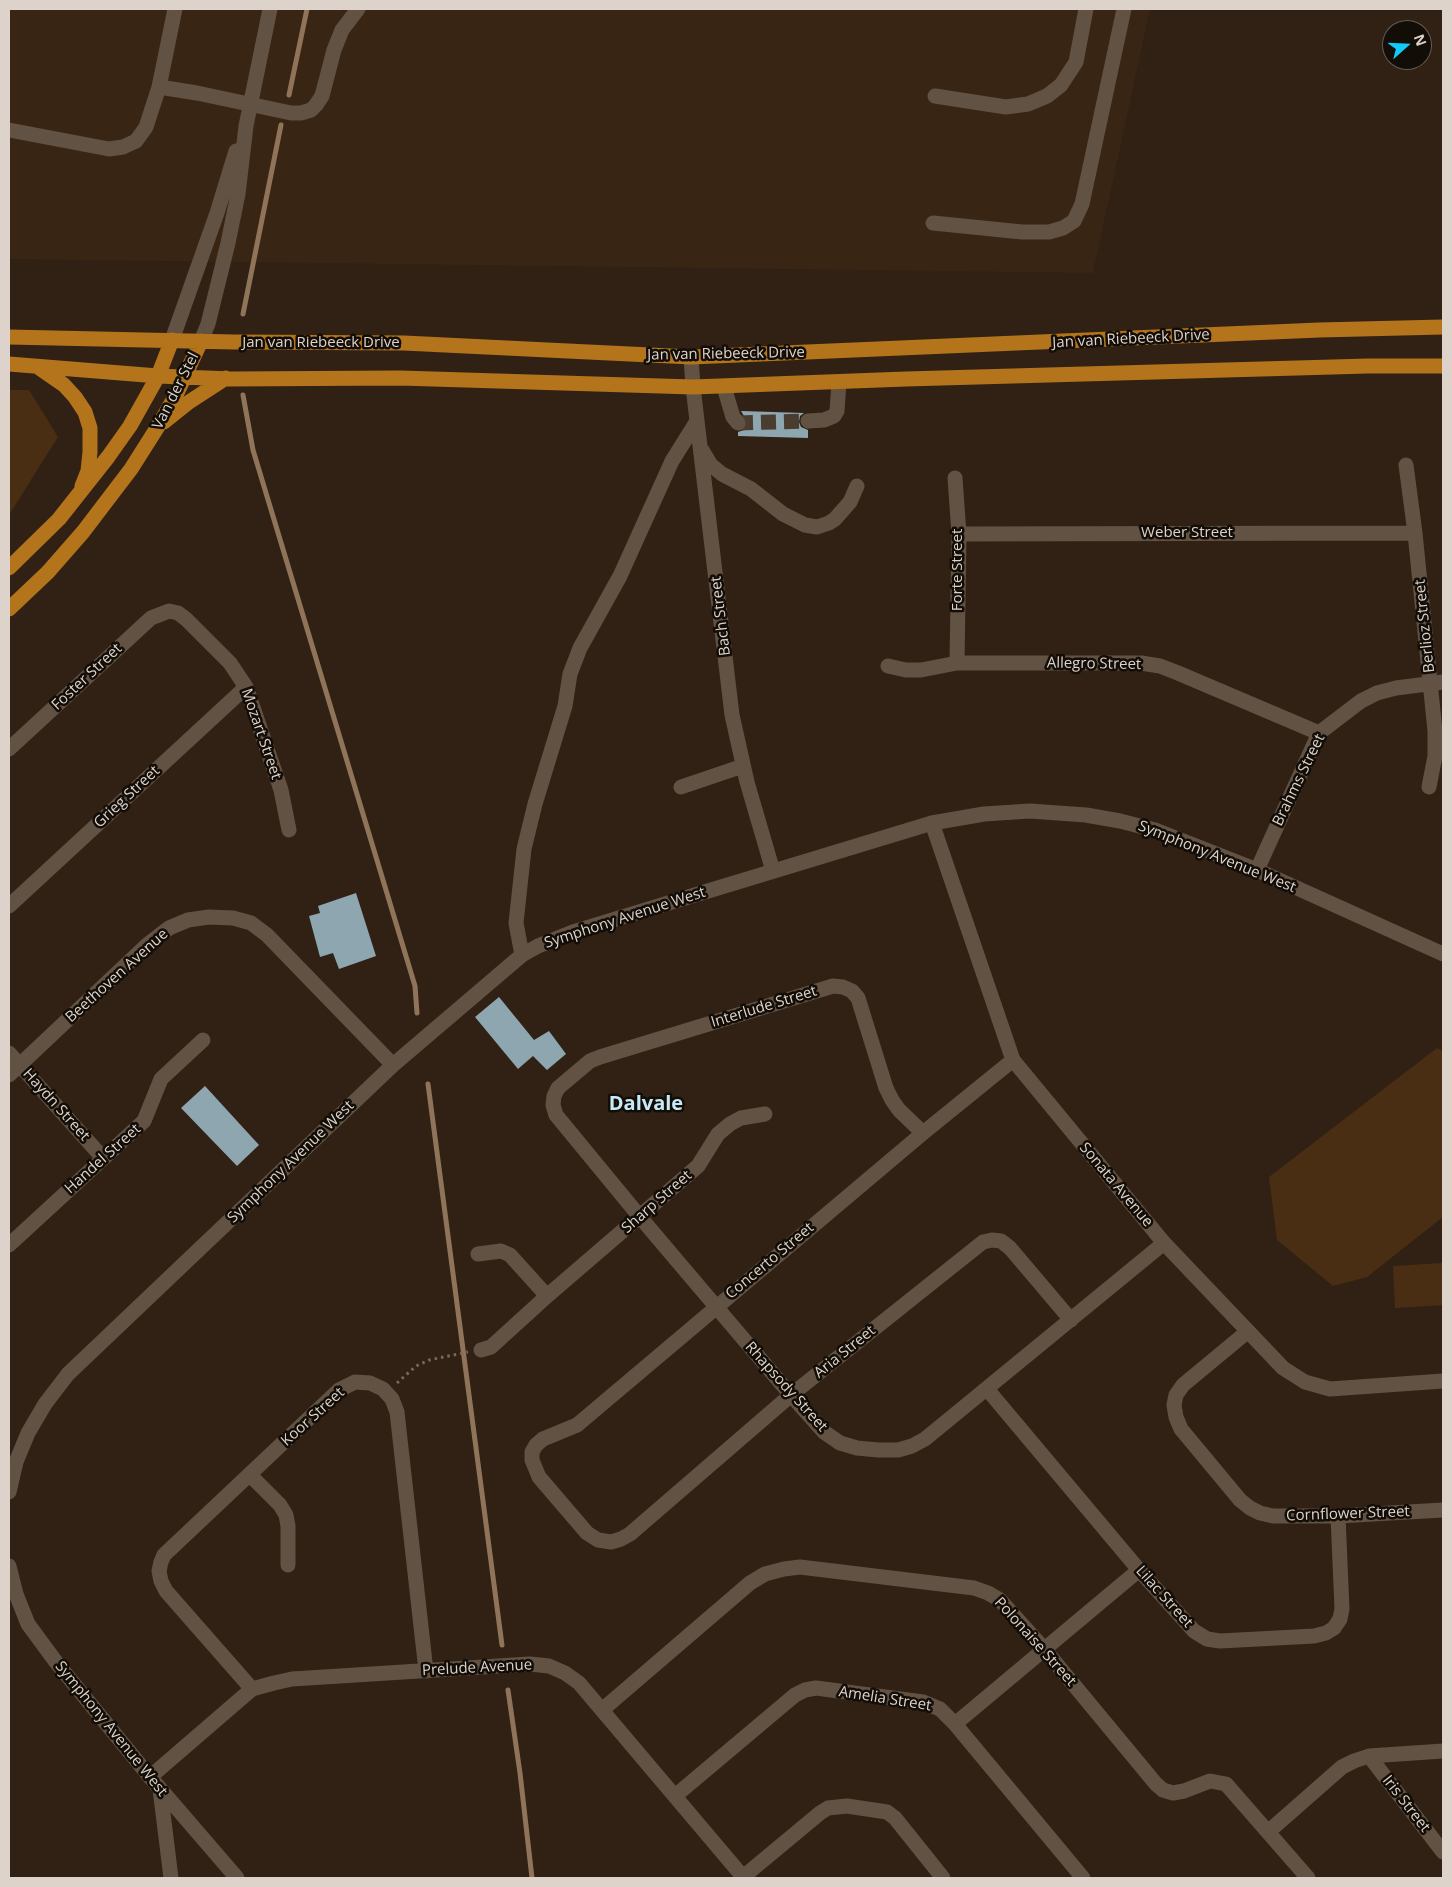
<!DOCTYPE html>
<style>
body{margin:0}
#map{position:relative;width:1452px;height:1887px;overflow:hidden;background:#302114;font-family:"Open Sans",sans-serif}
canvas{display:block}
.frame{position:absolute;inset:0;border:10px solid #ddd3cb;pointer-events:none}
.north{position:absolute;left:1382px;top:20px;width:50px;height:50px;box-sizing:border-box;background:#130d07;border:1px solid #645c55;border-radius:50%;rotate:70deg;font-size:14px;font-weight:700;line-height:20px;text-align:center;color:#ddd3cb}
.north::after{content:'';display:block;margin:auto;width:18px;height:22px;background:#11cafa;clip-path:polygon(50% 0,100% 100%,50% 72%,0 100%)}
</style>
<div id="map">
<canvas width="1452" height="1887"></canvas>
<div class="frame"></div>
<div class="north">N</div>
</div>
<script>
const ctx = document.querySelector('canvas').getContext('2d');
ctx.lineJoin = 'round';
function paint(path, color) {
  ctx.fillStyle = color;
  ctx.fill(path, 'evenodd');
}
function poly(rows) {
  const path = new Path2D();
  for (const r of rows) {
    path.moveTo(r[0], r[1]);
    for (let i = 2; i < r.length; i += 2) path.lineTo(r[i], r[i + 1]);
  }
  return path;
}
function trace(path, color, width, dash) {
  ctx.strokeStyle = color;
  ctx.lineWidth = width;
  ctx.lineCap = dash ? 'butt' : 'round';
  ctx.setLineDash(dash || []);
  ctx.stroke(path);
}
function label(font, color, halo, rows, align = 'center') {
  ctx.font = font + ' "Open Sans",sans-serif';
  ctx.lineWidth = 5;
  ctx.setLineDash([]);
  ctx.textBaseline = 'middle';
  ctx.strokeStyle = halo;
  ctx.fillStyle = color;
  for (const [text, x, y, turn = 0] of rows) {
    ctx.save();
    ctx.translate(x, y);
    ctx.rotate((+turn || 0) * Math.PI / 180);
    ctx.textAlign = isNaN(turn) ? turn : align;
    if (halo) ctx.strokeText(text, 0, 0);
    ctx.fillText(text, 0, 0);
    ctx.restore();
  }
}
const built = poly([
 [9,9,1150,9,1093,273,9,259]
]);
const green = poly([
 [9,390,29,390,58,437,9,515],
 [1437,1048,1443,1051,1443,1217,1367,1277,1333,1286,1277,1240,1269,1177],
 [1443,1263,1443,1305,1395,1308,1393,1266]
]);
const stream = poly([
 [289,95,307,9],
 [243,314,281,125],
 [243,395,253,450,415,986,417,1013],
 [428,1084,502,1645],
 [508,1690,520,1773,532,1878]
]);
const building = poly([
 [741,411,804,413,800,416,799,422,801,427,808,430,808,438,738,436,738,432,744,430,747,426,747,421],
 [356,893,376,956,339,969,333,953,320,957,309,916,320,913,318,906],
 [499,997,534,1040,549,1031,566,1054,547,1070,533,1056,518,1069,475,1017],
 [205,1086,259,1145,237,1166,181,1108]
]);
const minorTunnel = poly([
 [738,423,808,421]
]);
const path = poly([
 [397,1383,416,1366,429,1360,468,1352]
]);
const minor = poly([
 [159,87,175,9],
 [935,96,1006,107,1028,104,1047,96,1061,85,1076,62,1086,9],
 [9,130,109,149,123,147,136,141,146,127,159,87,197,93,291,113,301,113,311,110,316,105,322,96,334,50,342,30,358,9],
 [933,223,1022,232,1049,232,1063,228,1074,221,1082,204,1124,9],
 [172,340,217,213,236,151],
 [201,341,208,324,228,243,238,194,246,126,270,9],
 [691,357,693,387,732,715,747,782,773,871],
 [724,387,733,417,738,423],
 [808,421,824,420,834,416,837,411,839,382],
 [702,450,711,465,722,474,751,489,783,514,805,525,817,527,829,523,835,519,850,502,857,486],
 [1406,465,1415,533,1435,731,1435,756,1429,787],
 [955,478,959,534,957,663],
 [959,534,1415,533],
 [888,666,906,670,921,670,957,663,1141,663,1160,666,1178,673,1319,733],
 [9,749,151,618,169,611,178,613,186,619,230,663,246,687,281,790,289,830],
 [681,787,743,766],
 [932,823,1013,1060,1164,1243,1283,1368,1305,1382,1330,1389,1443,1381],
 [1257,870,1319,733,1361,701,1377,693,1396,688,1443,682],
 [9,906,246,687],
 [522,955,516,923,524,849,535,804,565,706,570,674,580,648,620,576,672,461,697,421],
 [9,1053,103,1158],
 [1013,1060,923,1133,577,1425,543,1439,536,1445,532,1452,532,1460,539,1477,587,1533,598,1540,611,1542,621,1539,630,1534,791,1395,983,1242,992,1240,1001,1241,1010,1248,1071,1320],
 [9,1075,147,945,169,928,188,920,209,917,233,918,251,923,267,935,393,1065],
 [923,1133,899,1110,892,1100,886,1088,858,998,852,991,843,987,833,986,600,1057,590,1061,558,1088,554,1096,553,1105,556,1115,640,1217,791,1395,824,1432,840,1443,857,1448,878,1450,898,1450,912,1446,925,1439,1164,1243],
 [9,1245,144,1121,161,1079,203,1040],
 [478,1254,501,1251,510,1255,547,1296],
 [1247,1332,1183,1385,1176,1395,1174,1405,1176,1417,1181,1429,1240,1500,1250,1508,1260,1513,1273,1516,1338,1516,1443,1510],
 [481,1350,491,1347,547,1296,698,1166,718,1134,730,1124,741,1118,765,1114],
 [987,1389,1139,1570,1194,1631,1207,1639,1220,1641,1314,1636,1326,1633,1334,1628,1340,1619,1342,1609,1338,1516],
 [250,1475,280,1505,286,1515,288,1526,288,1565],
 [9,1492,16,1462,28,1433,45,1404,68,1374,393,1065,522,955,538,946,573,932,932,823,984,814,1030,811,1086,815,1120,821,1155,830,1257,870,1443,954],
 [9,1566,16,1594,28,1624,56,1662,150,1777,237,1878],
 [252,1689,166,1591,161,1581,159,1571,161,1562,164,1555,339,1390,355,1382,370,1383,383,1389,392,1399,397,1412,426,1671],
 [602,1710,750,1583,765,1574,784,1569,800,1567,974,1588,988,1593,1000,1600,1045,1650,1156,1784,1163,1790,1173,1793,1184,1791,1210,1781,1226,1784,1308,1878],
 [955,1724,1139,1570],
 [1369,1756,1443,1852],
 [150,1777,252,1689,274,1683,292,1679,530,1664,549,1666,565,1673,579,1683,744,1878],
 [160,1789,171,1878],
 [675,1796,795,1695,805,1690,816,1688,923,1702,940,1709,955,1724,1083,1878],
 [1268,1832,1342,1767,1354,1761,1369,1756,1443,1751],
 [743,1877,820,1813,828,1808,847,1806,887,1812,895,1818,943,1878]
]);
const major = poly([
 [9,337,234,342,404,343,691,357,1319,330,1443,327],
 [9,364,158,376,231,379,400,378,693,387,906,379,1368,366,1443,366],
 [38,367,64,385,75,397,85,412,90,428,90,452,88,471,82,486],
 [164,422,189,402,226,378],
 [9,568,59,519,108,457,130,426,158,376,172,340],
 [9,609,48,572,83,532,131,469,157,428,176,395,201,341]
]);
const streetNames = [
 ["Jan van Riebeeck Drive",1131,339,-3],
 ["Jan van Riebeeck Drive",321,343],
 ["Jan van Riebeeck Drive",726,354,-1],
 ["Van der Stel",176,391,-63],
 ["Weber Street",1187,533],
 ["Forte Street",958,570,-90],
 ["Bach Street",721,616,-97],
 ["Berlioz Street",1425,626,-96],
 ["Allegro Street",1094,664,1],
 ["Foster Street",87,677,-43],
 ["Mozart Street",261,734,71],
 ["Brahms Street",1299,780,-64],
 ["Grieg Street",127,797,-43],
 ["Symphony Avenue West",1217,857,22],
 ["Symphony Avenue West",625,918,-18],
 ["Beethoven Avenue",117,976,-42],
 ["Interlude Street",764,1007,-17],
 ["Haydn Street",56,1105,48],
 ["Handel Street",103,1159,-42],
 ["Symphony Avenue West",291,1162,-44],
 ["Sonata Avenue",1116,1185,50],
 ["Sharp Street",657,1202,-41],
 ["Concerto Street",770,1261,-40],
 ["Aria Street",845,1352,-39],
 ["Rhapsody Street",786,1387,48],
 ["Koor Street",313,1417,-42],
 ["Cornflower Street",1348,1514,-2],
 ["Lilac Street",1164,1597,48],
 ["Polonaise Street",1035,1642,48],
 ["Prelude Avenue",477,1668,-3],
 ["Amelia Street",885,1699,9],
 ["Symphony Avenue West",111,1729,51],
 ["Iris Street",1406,1804,52]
];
const districtNames = [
 ["Dalvale",646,1104]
];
paint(built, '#392513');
paint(green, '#492e13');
trace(stream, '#90745a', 5);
paint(building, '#8da6b0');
trace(minorTunnel, '#4a3c2f', 15, [15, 8]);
trace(path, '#776a5f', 3, [2.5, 4]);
trace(minor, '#625243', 15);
trace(major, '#b4741b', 15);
label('15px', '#ddd3cb', '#130d07', streetNames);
label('bold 20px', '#c8eaf8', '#130d07', districtNames);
</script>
